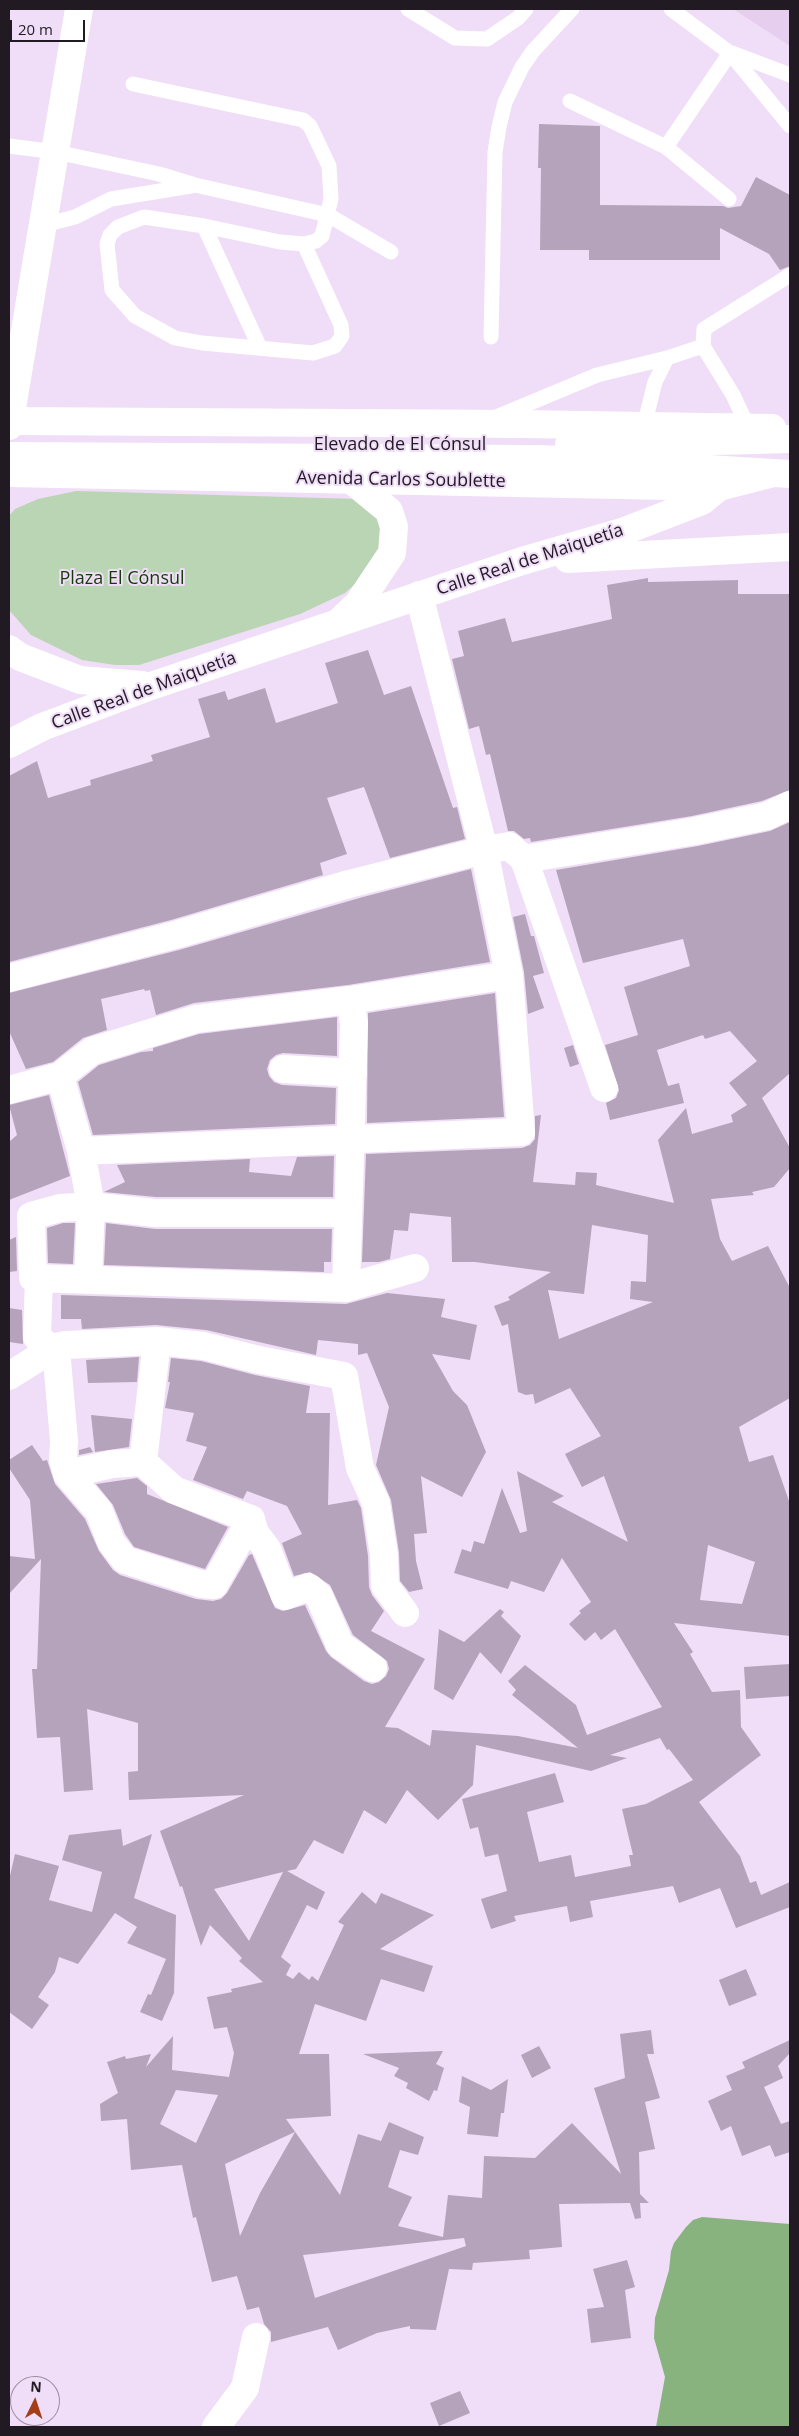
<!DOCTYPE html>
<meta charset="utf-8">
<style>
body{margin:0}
#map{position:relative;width:799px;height:2436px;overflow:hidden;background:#f0ddf7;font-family:"Open Sans",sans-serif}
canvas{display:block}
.frame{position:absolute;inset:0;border:10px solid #211a23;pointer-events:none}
.north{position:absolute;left:10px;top:2376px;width:50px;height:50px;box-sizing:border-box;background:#f0ddf7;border:1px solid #9d8fa2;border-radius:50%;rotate:4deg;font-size:14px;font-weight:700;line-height:20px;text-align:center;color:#211a23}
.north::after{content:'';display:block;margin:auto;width:18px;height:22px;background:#a53e18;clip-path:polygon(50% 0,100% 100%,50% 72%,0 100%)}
.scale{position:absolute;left:10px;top:20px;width:75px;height:22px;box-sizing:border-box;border:2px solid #211a23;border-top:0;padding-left:6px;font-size:15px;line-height:18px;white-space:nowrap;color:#211a23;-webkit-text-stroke:4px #f0ddf7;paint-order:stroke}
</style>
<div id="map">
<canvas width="799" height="2436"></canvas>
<div class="frame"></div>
<div class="north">N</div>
<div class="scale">20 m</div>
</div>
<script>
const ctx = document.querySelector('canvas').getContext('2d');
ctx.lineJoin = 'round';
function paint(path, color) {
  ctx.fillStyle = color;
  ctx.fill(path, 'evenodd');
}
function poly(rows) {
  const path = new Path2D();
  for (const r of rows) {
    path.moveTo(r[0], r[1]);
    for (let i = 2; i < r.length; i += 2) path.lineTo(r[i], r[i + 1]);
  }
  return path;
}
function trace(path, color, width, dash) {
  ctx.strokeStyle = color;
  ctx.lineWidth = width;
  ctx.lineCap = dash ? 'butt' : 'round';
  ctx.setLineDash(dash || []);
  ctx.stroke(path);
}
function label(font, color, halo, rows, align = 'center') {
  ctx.font = font + ' "Open Sans",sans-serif';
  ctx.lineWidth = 4;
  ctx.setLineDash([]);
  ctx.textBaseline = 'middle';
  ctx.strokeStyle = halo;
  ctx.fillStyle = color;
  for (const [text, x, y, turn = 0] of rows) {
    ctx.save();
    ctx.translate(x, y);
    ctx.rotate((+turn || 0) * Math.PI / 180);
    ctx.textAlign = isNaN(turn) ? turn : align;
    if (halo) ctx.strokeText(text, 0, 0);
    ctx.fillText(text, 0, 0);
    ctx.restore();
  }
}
const built = poly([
 [733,9,790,9,790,46]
]);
const green = poly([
 [76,491,358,499,379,520,382,542,374,560,362,578,345,593,300,614,139,665,115,665,82,660,31,635,9,610,9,516,15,509,38,499]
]);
const forest = poly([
 [702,2217,790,2224,790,2427,656,2427,665,2377,654,2338,655,2318,669,2270,671,2251,674,2243,686,2227,693,2220]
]);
const building = poly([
 [539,124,600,126,600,205,723,206,728,208,741,206,756,177,790,195,790,266,780,270,769,254,720,228,720,260,589,260,589,250,540,250,541,168,538,168],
 [648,578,648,582,738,580,738,594,790,594,790,790,762,801,692,816,531,842,530,838,524,839,514,831,508,831,490,754,486,755,479,726,469,729,452,659,464,656,458,631,505,618,512,642,612,619,607,585],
 [368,650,384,695,411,686,453,808,457,807,465,839,390,858,364,787,327,798,347,854,320,863,323,875,171,920,9,962,9,776,37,761,48,798,91,785,90,780,153,761,151,755,210,737,198,699,225,691,228,700,265,688,276,723,338,703,325,663],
 [790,822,790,1073,762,1098,790,1148,790,1168,774,1187,752,1192,754,1195,711,1199,720,1239,732,1261,768,1246,790,1288,790,1398,739,1427,749,1462,773,1455,790,1504,790,1636,674,1623,693,1652,690,1654,712,1692,740,1690,741,1727,761,1755,699,1802,740,1856,750,1883,756,1881,761,1895,790,1882,790,1907,736,1928,720,1888,679,1903,673,1886,590,1901,593,1917,570,1922,567,1906,514,1916,516,1921,491,1929,481,1899,507,1891,498,1854,485,1857,478,1827,470,1829,462,1799,555,1773,564,1802,527,1812,539,1862,571,1855,575,1877,631,1866,629,1855,633,1855,622,1809,646,1804,693,1780,669,1749,667,1750,660,1738,610,1755,627,1758,591,1771,476,1745,473,1785,438,1820,407,1790,386,1824,364,1810,343,1854,314,1840,296,1869,287,1871,325,1892,317,1910,307,1905,281,1957,291,1965,286,1975,293,1979,299,1972,309,1980,312,1976,318,1981,344,1925,338,1922,362,1892,376,1904,381,1893,434,1915,380,1949,433,1966,424,1992,381,1979,366,2021,315,2004,299,2054,329,2054,331,2116,286,2119,340,2195,358,2134,381,2141,389,2122,424,2137,418,2155,400,2150,388,2187,412,2197,398,2226,443,2237,448,2195,482,2198,484,2156,535,2158,572,2123,621,2174,594,2088,625,2078,620,2034,651,2030,654,2054,647,2054,660,2098,645,2102,655,2149,639,2152,640,2194,649,2203,640,2203,641,2218,635,2219,630,2203,559,2204,562,2247,529,2250,530,2259,473,2263,472,2270,449,2269,436,2330,410,2329,410,2326,377,2333,338,2350,328,2327,271,2342,271,2332,264,2324,259,2307,247,2310,237,2276,212,2282,196,2217,193,2218,182,2165,131,2170,127,2119,101,2121,100,2104,118,2093,107,2062,125,2056,126,2059,151,2054,146,2067,173,2036,172,2070,229,2077,234,2053,227,2027,214,2029,207,1997,232,1992,231,1989,263,1982,239,1961,242,1958,210,1925,201,1946,182,1886,180,1887,160,1831,244,1795,129,1800,128,1772,138,1771,138,1723,87,1709,93,1790,64,1792,60,1737,37,1738,32,1669,37,1669,41,1559,9,1594,9,1556,35,1559,30,1500,9,1468,9,1460,32,1445,43,1461,47,1460,55,1484,85,1519,99,1551,113,1570,120,1575,196,1599,213,1601,221,1599,227,1593,249,1555,252,1554,275,1608,283,1611,305,1605,326,1651,331,1657,364,1681,372,1684,379,1682,386,1676,389,1669,387,1661,353,1635,330,1585,310,1572,294,1576,282,1543,302,1534,287,1506,247,1491,243,1499,193,1480,207,1447,186,1441,194,1413,165,1408,170,1382,168,1382,171,1358,201,1361,255,1375,310,1386,306,1413,330,1413,328,1505,357,1500,361,1508,368,1556,369,1587,372,1595,384,1611,371,1631,425,1659,385,1727,398,1728,430,1746,432,1730,518,1736,578,1748,512,1695,516,1690,508,1681,525,1665,576,1705,587,1735,662,1707,615,1629,601,1640,595,1632,585,1641,569,1624,581,1613,579,1611,591,1602,562,1558,544,1592,511,1581,508,1589,454,1573,462,1549,471,1552,474,1541,484,1544,502,1488,520,1533,527,1531,517,1471,564,1496,552,1502,628,1542,604,1476,582,1487,565,1454,601,1436,570,1388,535,1404,533,1394,526,1395,518,1392,508,1324,502,1326,494,1306,510,1300,508,1297,551,1272,475,1262,452,1262,451,1217,410,1213,408,1231,394,1230,390,1259,379,1262,362,1262,366,1154,522,1148,530,1145,535,1139,535,1116,541,1115,533,1182,575,1185,576,1172,597,1173,596,1185,674,1203,658,1140,686,1108,692,1134,733,1122,731,1115,747,1105,729,1083,757,1061,730,1031,705,1039,703,1035,657,1050,668,1086,679,1083,684,1103,610,1120,606,1103,616,1098,619,1090,605,1045,638,1035,624,987,690,966,683,939,583,963,556,870,698,846,770,831],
 [592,1225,648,1235,646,1282,631,1281,630,1299,653,1302,559,1339,548,1290,584,1294],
 [708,1545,755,1562,742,1604,700,1600],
 [283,1872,249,1941,214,1889],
 [176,2090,218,2095,196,2143,160,2124],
 [295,2132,260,2193,240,2236,225,2164],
 [464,2238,466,2246,315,2298,303,2255],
 [471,869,490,962,348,985,194,1003,156,1015,150,990,145,991,144,989,101,999,107,1030,83,1038,53,1062,26,1069,9,1031,9,993,179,950,363,897],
 [525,914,531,936,534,936,544,973,533,976,544,1008,528,1014,524,972,513,917],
 [495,993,504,1117,367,1123,368,1013],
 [337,1017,337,1056,283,1053,276,1055,270,1060,267,1069,269,1076,274,1082,282,1085,336,1088,335,1124,93,1135,78,1082,99,1065,141,1052,153,1051,153,1048,199,1034],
 [573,1045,579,1064,570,1067,564,1048],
 [49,1095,70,1176,9,1200,9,1142,17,1135,9,1105],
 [334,1156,333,1197,156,1197,104,1192,125,1182,117,1165,250,1159,249,1172,291,1176,297,1157],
 [63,1223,75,1223,73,1264,48,1263,47,1228],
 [106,1223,155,1229,332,1229,331,1262,324,1262,324,1272,104,1265],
 [16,1237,17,1271,9,1272,9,1240],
 [387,1293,445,1299,441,1317,477,1325,470,1360,432,1354,453,1391,467,1405,486,1452,462,1497,421,1476,427,1533,414,1534,416,1561,423,1589,409,1592,400,1581,399,1553,391,1500,376,1465,389,1407,367,1353,358,1355,358,1344,318,1340,316,1355,206,1330,156,1325,82,1329,81,1319,61,1319,61,1295,346,1304],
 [9,1308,22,1310,23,1344,9,1342],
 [139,1357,137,1382,88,1383,86,1360],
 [91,1415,132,1419,129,1447,95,1452],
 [90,1447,93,1452,79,1455,79,1450],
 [137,1478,147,1486,147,1494,228,1527,205,1569,134,1547,125,1534,113,1505,96,1484],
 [500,1609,504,1612,501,1616,521,1636,501,1674,480,1652,453,1700,434,1689,439,1629,464,1642],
 [790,1664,790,1696,746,1699,744,1667],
 [121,1829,123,1846,152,1834,134,1898,176,1915,174,1993,162,2021,140,2012,148,1994,151,1995,166,1959,127,1943,137,1927,115,1913,78,1964,59,1957,55,1972,38,1997,49,2005,32,2029,9,2012,9,1880,15,1854,59,1866,49,1900,92,1912,102,1872,62,1860,69,1835],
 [746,1969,757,1995,729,2006,719,1980],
 [790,2040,790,2053,778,2066,783,2078,764,2087,781,2124,790,2121,790,2152,775,2157,770,2145,742,2156,731,2126,721,2131,708,2101,732,2090,726,2076,745,2068,742,2062],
 [539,2046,551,2068,532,2078,521,2055],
 [443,2051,436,2064,444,2068,437,2091,434,2090,429,2101,406,2088,408,2083,394,2076,399,2068,363,2054],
 [462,2076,491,2090,508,2079,504,2113,501,2113,498,2137,467,2134,470,2107,459,2102],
 [627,2260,635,2287,625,2290,631,2338,591,2343,587,2309,604,2307,593,2269],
 [460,2391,470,2413,439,2426,430,2403]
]);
const service = poly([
 [408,9,455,38,487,39,518,18,526,9],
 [671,9,730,53,790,126],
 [732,53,790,75],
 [133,84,303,120,310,126,329,166,331,199,322,236,316,241,304,244,280,242,204,226,144,217,118,227,110,235,107,244,112,290,135,316,175,338,202,343,313,353,335,346,342,336,341,325,304,244],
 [570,101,666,147,729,199],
 [9,146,56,152,159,174,195,185,328,215,391,252],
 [666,147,730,53],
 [44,225,75,217,111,199,191,186],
 [204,226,260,348],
 [491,337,495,152,499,127,505,102,522,67,533,51,572,9],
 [703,346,733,395,748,427],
 [494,418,597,375,667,358],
 [644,426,655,382,667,358,703,346,704,329,790,275]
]);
const minor = poly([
 [9,426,79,9],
 [568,559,790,547],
 [340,621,358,604,392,553,394,527,389,511,349,478],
 [9,649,20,657,80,680,142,685],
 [9,744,42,727,151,686,522,561,622,532,702,501,719,487],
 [524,859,604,1088],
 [9,978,175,935,349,884,484,850,509,846,524,859,695,831,767,816,790,805],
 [283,1069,353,1073],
 [60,1076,81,1151,91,1206,88,1279],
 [9,1090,60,1076,92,1051,196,1019,350,1000,509,975],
 [81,1151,521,1132,509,975,484,850,419,595],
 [347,1213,155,1213,91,1206,60,1208,31,1216,33,1278,346,1288,415,1268],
 [39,1278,37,1337,50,1348,57,1360,64,1441,63,1460,67,1474,99,1511,111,1542,125,1560,201,1584,214,1585,251,1519],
 [346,1288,354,1023,350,1000],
 [9,1376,41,1356,50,1348,65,1345,157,1341,204,1346,259,1360,344,1376,360,1468,376,1503,384,1555,385,1586,405,1613],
 [143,1462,157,1341],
 [67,1474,112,1464,143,1462,174,1490,251,1519,255,1533,267,1549,285,1596,308,1587,311,1589,319,1596,340,1645,373,1668],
 [216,2427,245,2388,256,2337]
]);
const tertiary = poly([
 [9,421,522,424,772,428],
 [9,473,719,487,770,474]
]);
const primary = poly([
 [569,445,790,439],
 [9,456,541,459,790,474]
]);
const streetNames = [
 ["Elevado de El Cónsul",400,445],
 ["Avenida Carlos Soublette",401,480,1],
 ["Calle Real de Maiquetía",530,560,-18],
 ["Calle Real de Maiquetía",144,691,-20]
];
const parkNames = [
 ["Plaza El Cónsul",122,579]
];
paint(built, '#e6ceee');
paint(green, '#b9d5b3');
paint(forest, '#88b37f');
paint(building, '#b5a3bb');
trace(service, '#fff', 15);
trace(minor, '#fff', 28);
trace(tertiary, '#fff', 28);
trace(primary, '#fff', 28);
label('18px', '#211a23', '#f0ddf7', streetNames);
label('18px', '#123c06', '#f0ddf7', parkNames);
</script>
